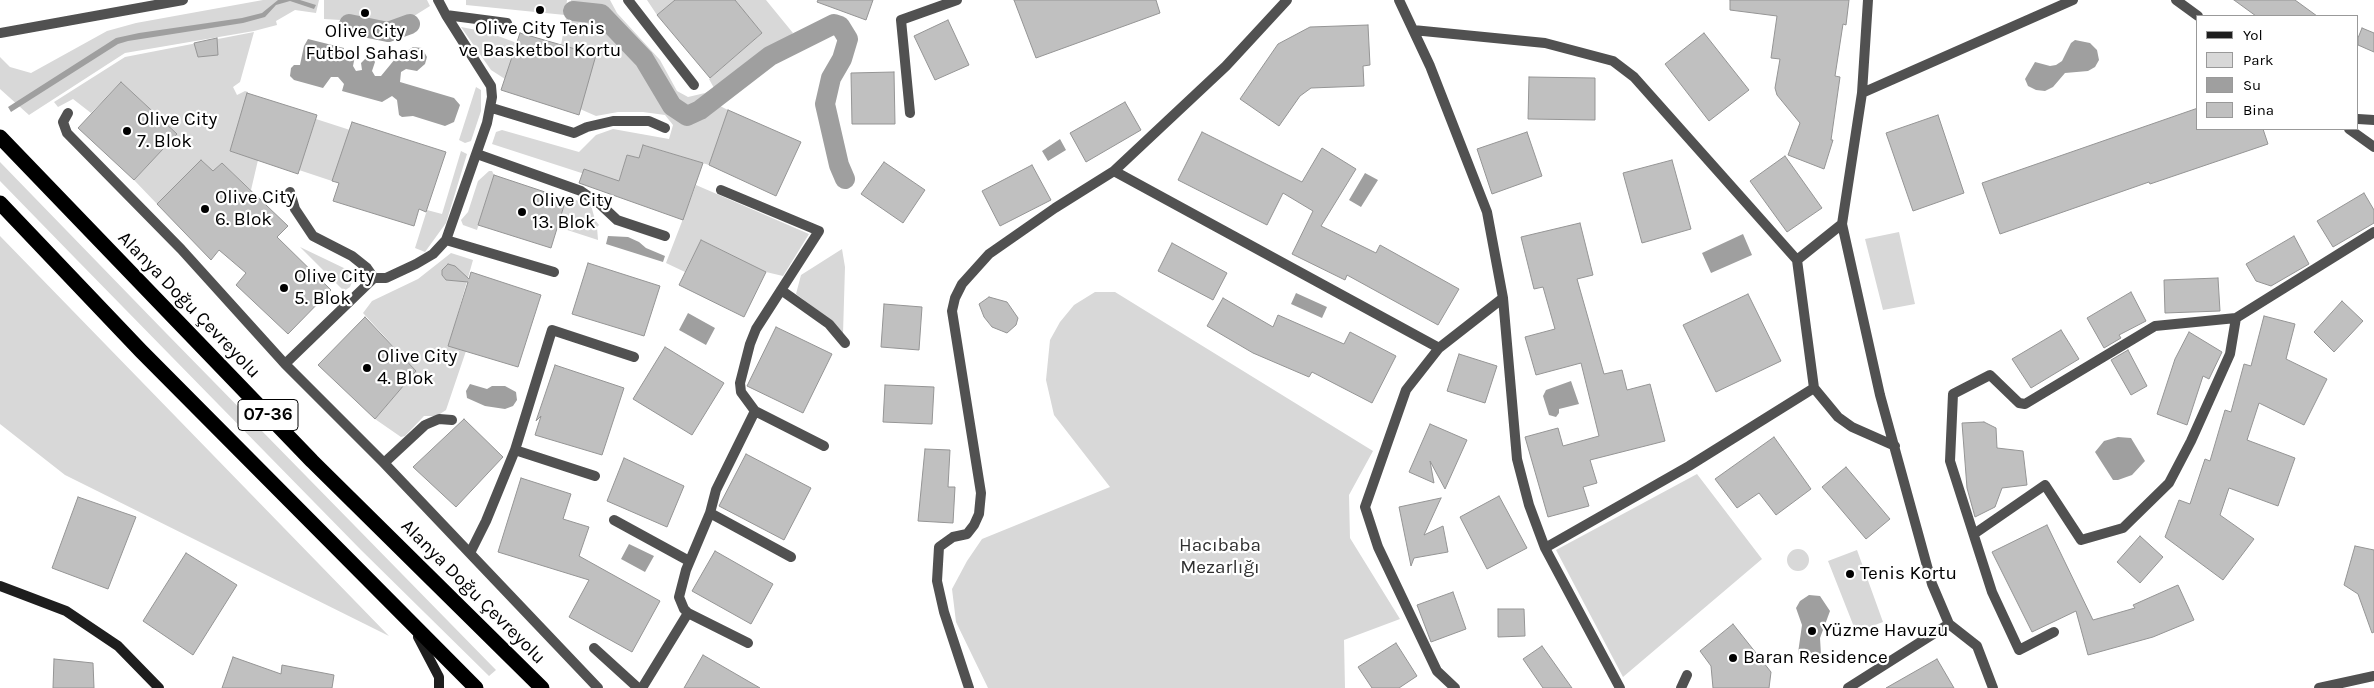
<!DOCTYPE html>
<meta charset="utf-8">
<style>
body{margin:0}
#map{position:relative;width:2374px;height:688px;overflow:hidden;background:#fff;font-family:Karla,sans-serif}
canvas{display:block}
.legend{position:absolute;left:2196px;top:15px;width:162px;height:115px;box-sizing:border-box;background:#fff;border:1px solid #999;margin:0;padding:6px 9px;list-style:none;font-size:15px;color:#000}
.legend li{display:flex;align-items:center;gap:10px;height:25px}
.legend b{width:25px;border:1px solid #999}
</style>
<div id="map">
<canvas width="2374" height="688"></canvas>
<ul class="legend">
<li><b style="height:6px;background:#1e1e1e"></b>Yol</li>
<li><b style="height:14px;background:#d8d8d8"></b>Park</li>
<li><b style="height:14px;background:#9f9f9f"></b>Su</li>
<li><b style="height:14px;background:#c0c0c0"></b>Bina</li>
</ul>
</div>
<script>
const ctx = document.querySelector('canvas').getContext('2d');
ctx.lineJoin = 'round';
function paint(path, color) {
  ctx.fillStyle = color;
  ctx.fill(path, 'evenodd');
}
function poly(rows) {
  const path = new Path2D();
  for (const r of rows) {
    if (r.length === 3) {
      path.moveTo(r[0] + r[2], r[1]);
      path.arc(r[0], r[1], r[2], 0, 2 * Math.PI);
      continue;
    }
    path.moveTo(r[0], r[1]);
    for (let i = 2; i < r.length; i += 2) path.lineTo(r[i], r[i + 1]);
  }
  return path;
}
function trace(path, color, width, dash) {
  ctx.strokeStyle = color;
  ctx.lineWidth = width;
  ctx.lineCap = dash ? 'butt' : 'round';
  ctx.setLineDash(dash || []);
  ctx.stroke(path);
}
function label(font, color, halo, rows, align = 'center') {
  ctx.font = font + ' Karla,sans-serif';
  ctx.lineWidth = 4.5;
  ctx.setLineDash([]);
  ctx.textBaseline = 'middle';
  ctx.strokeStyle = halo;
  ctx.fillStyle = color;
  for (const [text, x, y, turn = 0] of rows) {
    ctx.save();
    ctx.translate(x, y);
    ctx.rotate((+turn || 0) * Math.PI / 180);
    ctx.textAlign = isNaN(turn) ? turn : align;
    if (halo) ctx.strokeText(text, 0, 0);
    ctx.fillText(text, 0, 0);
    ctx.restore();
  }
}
const green = poly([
 [263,0,319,0,316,13,295,10,276,21,277,25,254,31,125,53,29,115,0,89,0,57,10,67,31,73,107,31,136,23],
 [324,0,427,0,430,6,406,21,406,24,324,19],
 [466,0,567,0,565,15,466,5],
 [571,0,610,0,617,13,660,60,677,91,688,97,705,93,714,88,709,79,762,33,735,0,766,0,793,33,704,104,686,113,674,104,652,62,602,11,570,6],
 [647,0,675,0,657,15],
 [569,15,593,17,599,20,651,78,663,103,683,118,689,119,718,105,728,110,709,165,644,145,639,158,627,155,615,193,600,179,492,144,496,132,502,130,579,152,596,135,613,129,669,139,673,125,665,115,643,112,618,112,596,116,580,109,561,45,566,18],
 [461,27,487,32,517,43,505,79,491,70],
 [254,32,240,82,233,87,237,95,245,91,248,92,230,151,258,160,251,190,222,163,213,171,201,160,157,204,134,180,177,134,121,82,91,113,73,99,58,107,54,102,125,57],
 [476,87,481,90,481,111,471,141,465,143,459,140],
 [316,119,350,130,332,181,299,170],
 [461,151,467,154,446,223,425,252,415,248,427,210,442,214],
 [0,162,165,332,496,670,489,676,361,550,75,258,0,181],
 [489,171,492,171,494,175,477,230,463,225,461,220,468,212,478,181],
 [696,185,809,234,783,276,766,272,701,240,685,272,666,263],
 [570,198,591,205,595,220,599,225,597,227,598,240,558,227,566,199],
 [1899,232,1915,304,1883,310,1865,239],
 [0,236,389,636,65,475,0,424],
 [300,247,348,270,354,277,350,287,344,291],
 [842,249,845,267,843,334,833,322,796,294,801,275],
 [451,253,473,260,449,345,466,351,446,410,437,416,424,416,405,436,401,437,375,419,416,371,363,313,372,301,418,279],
 [1095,292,1115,292,1373,451,1349,495,1350,538,1400,619,1344,640,1345,688,988,688,956,622,952,589,967,561,982,539,1110,487,1054,415,1046,380,1050,340,1060,322,1074,305],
 [1697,474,1762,559,1623,677,1556,550],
 [1798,560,11],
 [1857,550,1883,622,1856,632,1828,561]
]);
const water = poly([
 [278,0,300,0,316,5,314,9,290,1,276,5,265,17,243,23,128,41,118,44,11,112,8,107,116,38,139,33,242,18,262,13],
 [308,39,344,48,343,51,355,56,353,66,356,71,362,70,361,63,366,58,372,57,375,62,372,71,375,76,381,76,395,59,413,47,422,48,427,57,425,64,417,71,406,69,401,72,400,82,454,98,460,105,454,122,445,126,413,116,402,117,399,115,397,100,392,96,382,102,342,91,344,84,338,77,331,77,323,88,294,80,290,76,291,68,294,65,300,65,304,46],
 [2075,40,2090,43,2097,50,2099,60,2095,67,2088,71,2065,73,2053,87,2045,91,2036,90,2028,86,2025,79,2035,62,2050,66,2056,65,2062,61,2071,43],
 [1060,139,1066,150,1048,161,1042,151],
 [1365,173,1378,180,1361,207,1349,200],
 [1743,234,1752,255,1711,273,1702,253],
 [608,236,628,237,639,242,646,248,665,256,663,262,606,244],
 [1296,293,1327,307,1322,318,1291,304],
 [688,313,715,328,706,345,679,330],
 [1571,381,1579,404,1559,409,1559,413,1556,417,1549,415,1543,396,1546,390],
 [470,384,487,389,492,386,505,386,516,392,517,400,513,406,505,409,485,406,467,398,466,391],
 [2118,437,2131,438,2145,461,2132,475,2118,480,2113,480,2095,452,2104,441],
 [629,544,654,556,645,572,621,559],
 [1809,595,1820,596,1830,611,1820,638,1821,655,1817,660,1810,664,1804,662,1798,653,1802,625,1796,608,1800,601]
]);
const canal = poly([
 [573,11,601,14,644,59,672,106,687,116,700,110,770,56,834,24,840,26,848,39,842,59,831,78,825,104,839,165,845,179],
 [349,24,388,32,410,24]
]);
const building = poly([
 [675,0,735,0,762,33,710,78,657,15,675,0],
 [818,0,873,0,866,20,817,2,818,0],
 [1014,0,1156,0,1160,13,1036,58,1014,0],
 [1730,0,1849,0,1846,25,1843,24,1835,76,1840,77,1831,140,1833,140,1824,169,1788,155,1800,123,1777,95,1775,88,1780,59,1771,58,1777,16,1730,10,1730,0],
 [2234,0,2295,0,2317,16,2256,16,2234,0],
 [948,20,969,65,935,80,914,36,948,20],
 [1368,25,1370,65,1363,66,1364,86,1311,88,1300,96,1279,126,1240,99,1278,44,1310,27,1368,25],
 [2362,28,2374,33,2374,52,2358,45,2358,38,2362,28],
 [520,33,596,55,579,115,501,90,520,33],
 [1704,33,1749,90,1709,121,1665,64,1704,33],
 [217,38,218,55,198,57,194,43,217,38],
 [894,72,895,124,852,124,851,73,894,72],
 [1529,77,1595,78,1595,120,1528,119,1529,77],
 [121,82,177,134,134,180,78,128,121,82],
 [247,93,317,115,298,174,230,151,247,93],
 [1125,102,1141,130,1086,162,1070,133,1125,102],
 [2198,108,2198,129,2263,129,2268,144,2150,184,2149,182,2000,234,1982,183,2198,108],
 [728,110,801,142,776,196,709,165,728,110],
 [1938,115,1964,193,1913,211,1886,133,1938,115],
 [352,122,446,152,426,212,419,209,414,226,333,201,339,183,332,181,352,122],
 [1202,132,1302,182,1322,148,1356,169,1321,226,1376,253,1380,245,1459,289,1438,325,1347,275,1345,280,1292,254,1313,211,1283,193,1267,225,1178,180,1202,132],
 [1527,132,1542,176,1492,194,1477,149,1527,132],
 [643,145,703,163,683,220,579,183,584,169,619,181,627,155,639,158,643,145],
 [1785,156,1822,208,1787,232,1750,181,1785,156],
 [201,160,213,171,222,163,288,226,277,237,331,290,288,334,236,285,246,273,219,250,211,260,157,204,201,160],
 [1672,160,1691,229,1642,243,1623,173,1672,160],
 [884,162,925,190,903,223,861,194,884,162],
 [1032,165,1051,200,1000,226,982,191,1032,165],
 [494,175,566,199,551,248,478,225,494,175],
 [2364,193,2374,210,2374,223,2333,247,2317,221,2364,193],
 [1580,223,1593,275,1577,279,1604,374,1622,370,1627,390,1650,384,1665,441,1590,460,1597,483,1583,487,1589,506,1548,517,1525,437,1558,428,1563,446,1599,436,1581,363,1536,375,1525,337,1555,329,1543,287,1534,289,1521,237,1580,223],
 [2294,236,2309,264,2271,286,2256,281,2246,264,2294,236],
 [701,240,766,272,744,317,679,285,701,240],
 [1172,243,1227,273,1213,300,1158,271,1172,243],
 [588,263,660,286,644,336,572,314,588,263],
 [448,264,455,266,469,279,471,272,541,295,518,367,448,346,468,282,446,280,442,275,442,270,448,264],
 [2218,278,2220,311,2165,313,2164,280,2218,278],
 [2131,292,2146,321,2119,335,2121,338,2104,348,2087,318,2131,292],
 [1748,294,1781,361,1716,392,1683,325,1748,294],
 [989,297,1007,302,1018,318,1016,325,1007,333,992,327,984,317,979,304,989,297],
 [1223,298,1273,327,1278,315,1344,344,1350,332,1396,356,1372,403,1312,372,1309,377,1253,353,1207,326,1223,298],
 [2342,301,2363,321,2334,352,2314,332,2342,301],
 [884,304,922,307,919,350,881,347,884,304],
 [2264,316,2295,324,2286,359,2327,379,2304,425,2259,403,2247,440,2295,458,2278,506,2229,488,2220,515,2254,539,2223,580,2165,537,2179,500,2190,504,2205,459,2210,461,2225,410,2231,412,2244,364,2251,366,2264,316],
 [365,317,416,371,375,419,318,365,365,317],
 [776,327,832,354,803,413,747,386,776,327],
 [2061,330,2079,359,2031,388,2012,359,2061,330],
 [2189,332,2222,352,2209,379,2203,376,2187,425,2157,414,2175,359,2189,332],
 [665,347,724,383,692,435,633,399,665,347],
 [2128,350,2147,386,2131,395,2111,360,2128,350],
 [1459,354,1497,366,1485,403,1447,391,1459,354],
 [555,365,624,388,602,455,535,435,541,416,536,421,555,365],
 [885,385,934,387,932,424,883,422,885,385],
 [464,419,503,457,456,507,413,467,464,419],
 [1984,422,1996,428,1997,448,2023,451,2027,485,2002,488,1995,507,1975,517,1967,488,1962,423,1984,422],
 [1430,424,1467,440,1445,489,1430,461,1434,483,1409,472,1430,424],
 [1774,437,1811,489,1776,515,1759,493,1737,508,1715,479,1774,437],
 [925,449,950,450,948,487,955,487,953,523,918,521,925,449],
 [746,454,811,488,784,540,719,506,746,454],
 [624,458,684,486,667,527,607,501,624,458],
 [1846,467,1890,519,1866,539,1822,487,1846,467],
 [521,478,571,494,563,519,589,527,579,556,660,601,632,652,569,617,589,580,498,552,521,478],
 [1499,496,1527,548,1487,569,1460,517,1499,496],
 [78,497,136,517,108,589,52,568,78,497],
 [1441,498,1424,535,1443,526,1448,552,1414,558,1411,566,1399,507,1441,498],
 [2047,525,2093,620,2135,608,2133,605,2178,585,2194,620,2153,637,2088,655,2076,611,2032,632,1992,552,2047,525],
 [2140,536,2163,557,2140,583,2117,562,2140,536],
 [2355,546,2374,550,2374,632,2372,633,2358,594,2344,585,2355,546],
 [715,551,773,584,751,624,692,591,715,551],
 [186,553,237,585,193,655,143,621,186,553],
 [1453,592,1466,629,1431,642,1417,605,1453,592],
 [1498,609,1524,609,1525,636,1498,637,1498,609],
 [1733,624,1771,672,1769,688,1713,688,1711,666,1700,651,1733,624],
 [1396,643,1417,676,1399,688,1372,688,1358,667,1396,643],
 [1542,646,1572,688,1543,688,1523,659,1542,646],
 [703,655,760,688,684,688,703,655],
 [233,657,281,674,282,665,334,675,332,688,222,688,233,657],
 [54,659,93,663,94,688,53,688,54,659],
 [1937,659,1954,688,1886,688,1937,659]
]);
const street = poly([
 [628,0,694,85],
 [1399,0,1430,66,1487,212,1503,298,1517,459,1529,505,1545,548,1620,688],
 [1868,0,1862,93,1842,224,1880,395,1932,584,1949,624,1977,646,1993,688],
 [2176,0,2198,16],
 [446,15,507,23],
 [1413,30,1545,43,1613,61,1634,77,1797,260],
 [0,33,183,0],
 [1862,93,2073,0],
 [492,108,574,133,587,127,613,121,649,121,665,128],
 [68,113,63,122,67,133,181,249,285,364,384,463,598,688],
 [910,113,901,20,957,0],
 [2358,119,2374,120],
 [2349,129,2374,147],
 [477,154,581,191,601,205,617,220,665,236],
 [1114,171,1439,348],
 [290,192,295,209,313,236,352,256,367,268,374,278],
 [1842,224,1797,260,1814,388,1838,417,1852,427,1895,446],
 [446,240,554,272],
 [781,290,829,324,845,343],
 [285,364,374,278,386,278,416,264,433,254,446,240,487,123,492,97,491,86,446,15,438,0],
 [755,411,824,446],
 [515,450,552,330,634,357],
 [384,463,425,425,439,419,452,420],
 [710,513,791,557],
 [614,520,689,561],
 [1974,534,2045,485,2081,540,2123,528,2169,483,2191,441,2230,354,2236,318],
 [1545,548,1689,466,1814,388],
 [470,553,486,521,515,450,595,476],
 [688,613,748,643],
 [2054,632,2019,650,1992,592,1950,461,1953,394,1990,375,2019,403,2025,404,2155,326,2236,318,2374,232],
 [594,648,638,688],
 [642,688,688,613,684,609,679,597,686,570,710,513,716,490,755,411,741,392,740,383,750,344,756,329,819,231,721,190],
 [969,688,944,612,937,581,939,547,953,537,967,534,974,525,979,514,981,493,952,311,955,298,962,284,989,254,1055,208,1114,171,1226,66,1287,0],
 [1455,688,1437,671,1378,547,1365,507,1406,390,1439,348,1503,298],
 [1681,688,1687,675],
 [1848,688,1949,624],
 [2319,688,2374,676]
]);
const secondary = poly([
 [0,586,66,611,118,646,159,688],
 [418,637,439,677,439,688]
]);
const highway = poly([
 [0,137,312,461,542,688],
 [0,203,141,351,476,688]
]);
const markers = [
 [540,10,5,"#000"],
 [365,13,5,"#000"],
 [127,131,5,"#000"],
 [205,209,5,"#000"],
 [522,212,5,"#000"],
 [284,288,5,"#000"],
 [367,368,5,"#000"],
 [1850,574,5,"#000"],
 [1812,631,5,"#000"],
 [1733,658,5,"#000"]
];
const shields = [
 [268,415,60]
];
const shieldNames = [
 ["07-36",268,415]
];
const poiNames = [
 ["Olive City Tenis",540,29,"center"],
 ["ve Basketbol Kortu",540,51,"center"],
 ["Olive City",365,32,"center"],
 ["Futbol Sahası",365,54,"center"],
 ["Olive City",137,120],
 ["7. Blok",137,142],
 ["Olive City",215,198],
 ["6. Blok",215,220],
 ["Olive City",532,201],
 ["13. Blok",532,223],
 ["Olive City",294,277],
 ["5. Blok",294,299],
 ["Olive City",377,357],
 ["4. Blok",377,379],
 ["Tenis Kortu",1860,574],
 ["Yüzme Havuzu",1822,631],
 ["Baran Residence",1743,658]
];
const streetNames = [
 ["Alanya Doğu Çevreyolu",189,305,46],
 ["Alanya Doğu Çevreyolu",473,592,45]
];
const parkNames = [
 ["Hacıbaba",1220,546],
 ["Mezarlığı",1220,568]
];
paint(green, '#d8d8d8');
paint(water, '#9f9f9f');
trace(canal, '#9f9f9f', 20);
paint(building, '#c0c0c0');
trace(building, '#959595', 1);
trace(street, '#515151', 10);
trace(secondary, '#1e1e1e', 10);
trace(highway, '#000', 15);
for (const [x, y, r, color] of markers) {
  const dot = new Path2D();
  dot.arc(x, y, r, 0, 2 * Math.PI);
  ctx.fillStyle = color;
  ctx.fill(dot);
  trace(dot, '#fff', 2);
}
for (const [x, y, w] of shields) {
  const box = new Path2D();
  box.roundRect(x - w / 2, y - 15.5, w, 31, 4);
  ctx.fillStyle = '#fff';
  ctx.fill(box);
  trace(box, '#000', 1);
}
label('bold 18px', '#000', null, shieldNames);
label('19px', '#000', '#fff', poiNames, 'left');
label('19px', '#000', '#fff', streetNames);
label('19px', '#2f2f2f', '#fff', parkNames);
</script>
